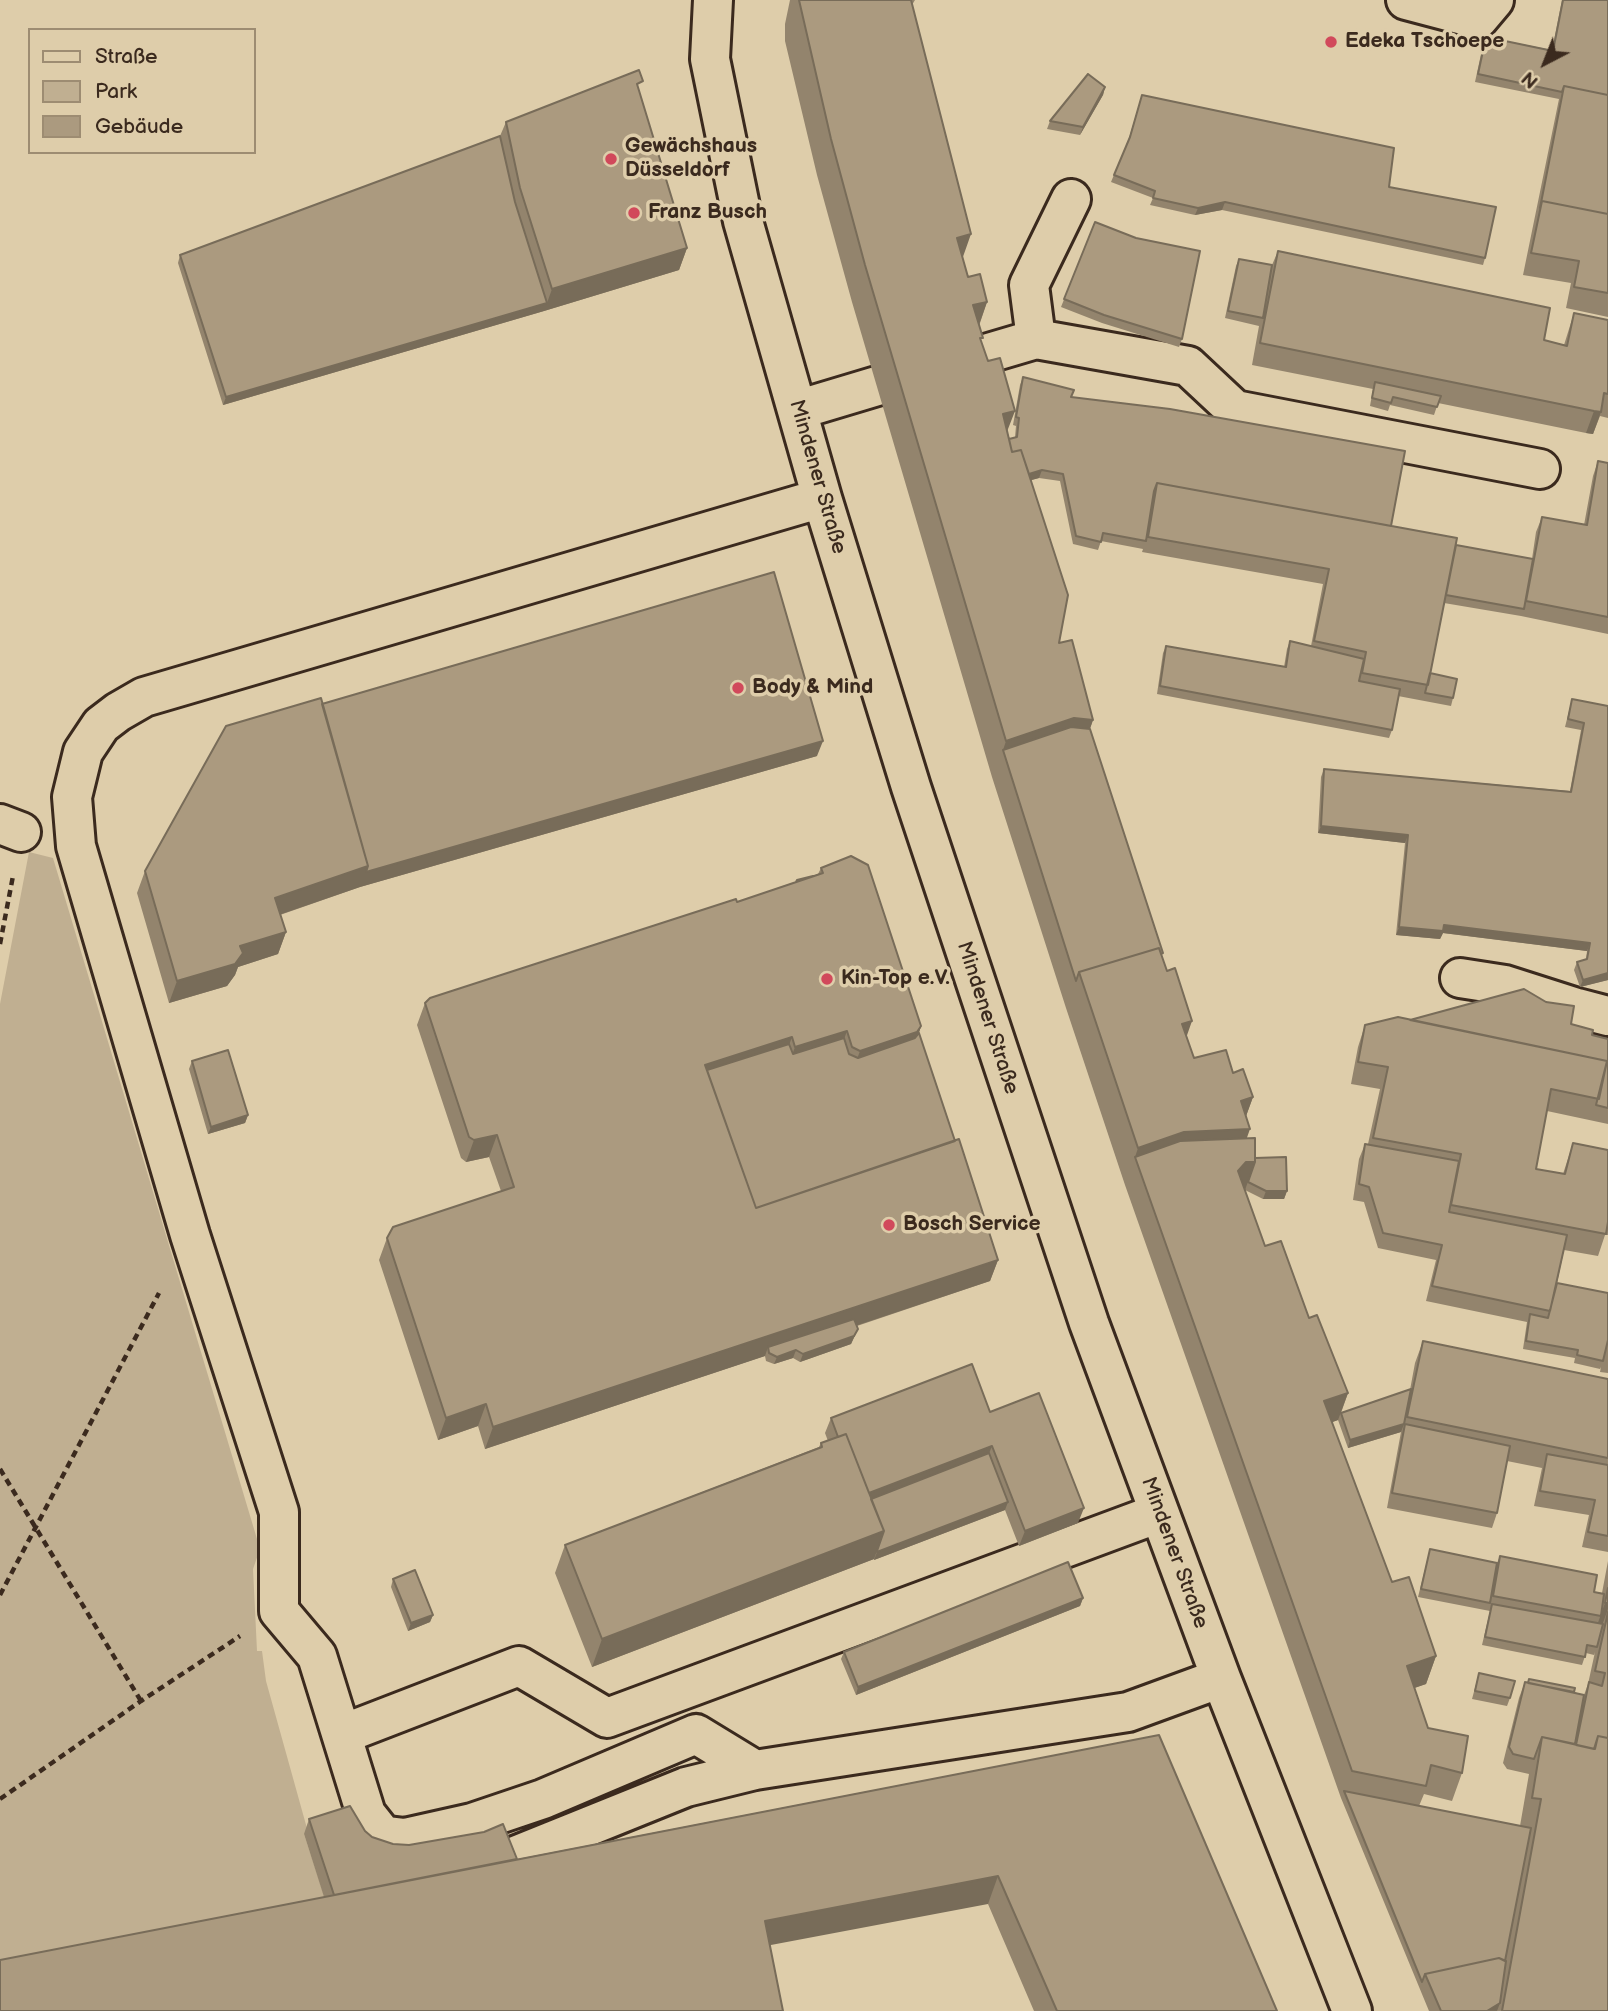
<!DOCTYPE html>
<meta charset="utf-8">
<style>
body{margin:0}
#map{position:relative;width:1608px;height:2011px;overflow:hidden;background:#decdaa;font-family:"Balsamiq Sans",sans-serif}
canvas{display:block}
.legend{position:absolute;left:28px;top:28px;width:228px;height:126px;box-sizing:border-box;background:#decdaa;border:2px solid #9d8c72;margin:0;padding:9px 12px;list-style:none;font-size:21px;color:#3b2a1e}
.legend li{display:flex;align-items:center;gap:14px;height:35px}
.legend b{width:35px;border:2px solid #9d8c72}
.north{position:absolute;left:1510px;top:28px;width:70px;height:70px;-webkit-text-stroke:5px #decdaa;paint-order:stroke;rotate:222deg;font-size:19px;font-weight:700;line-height:28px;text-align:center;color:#3b2a1e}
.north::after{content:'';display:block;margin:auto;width:24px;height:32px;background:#3b2a1e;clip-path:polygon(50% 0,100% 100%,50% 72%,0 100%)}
</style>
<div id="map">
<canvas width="1608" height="2011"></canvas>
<ul class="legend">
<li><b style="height:9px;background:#decdaa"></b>Straße</li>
<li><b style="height:19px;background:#c0af91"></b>Park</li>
<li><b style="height:19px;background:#ab9a7f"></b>Gebäude</li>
</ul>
<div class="north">N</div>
</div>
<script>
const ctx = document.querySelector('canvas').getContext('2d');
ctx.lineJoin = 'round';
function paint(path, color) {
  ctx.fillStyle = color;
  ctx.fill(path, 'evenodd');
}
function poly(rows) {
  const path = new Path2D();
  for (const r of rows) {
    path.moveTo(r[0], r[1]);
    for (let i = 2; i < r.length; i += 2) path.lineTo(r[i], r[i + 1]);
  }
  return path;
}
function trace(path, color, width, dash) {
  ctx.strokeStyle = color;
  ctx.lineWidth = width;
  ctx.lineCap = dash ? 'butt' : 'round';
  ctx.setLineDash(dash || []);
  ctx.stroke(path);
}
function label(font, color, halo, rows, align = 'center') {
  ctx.font = font + ' "Balsamiq Sans",sans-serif';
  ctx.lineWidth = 7;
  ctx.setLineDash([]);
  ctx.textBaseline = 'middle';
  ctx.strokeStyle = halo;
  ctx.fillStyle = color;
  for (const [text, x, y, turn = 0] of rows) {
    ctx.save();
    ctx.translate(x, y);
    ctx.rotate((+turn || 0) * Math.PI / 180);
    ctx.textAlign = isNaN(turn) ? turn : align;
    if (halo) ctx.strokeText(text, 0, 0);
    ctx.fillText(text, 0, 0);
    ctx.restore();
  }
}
const green = poly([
 [29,852,53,858,260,1549,253,1569,257,1651,262,1651,266,1681,308,1832,304,1834,332,1920,0,1985,0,1004]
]);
const path = poly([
 [0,944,13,876],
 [0,1469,141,1701],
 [0,1595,159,1293],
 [0,1799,141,1701,240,1636]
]);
const minor = poly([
 [713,0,710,59,743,221,822,498,911,787,1089,1323,1221,1678,1352,2011],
 [1406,0,1478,19,1494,0],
 [1036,339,1029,285,1071,199],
 [965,360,1036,339,1188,366,1235,410,1540,469],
 [797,410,877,386],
 [0,824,21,832],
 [1460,978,1505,985,1577,1008,1608,1016],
 [343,1734,519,1666,607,1718,1159,1513],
 [755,1770,696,1734,543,1799,472,1823,405,1838,388,1836,381,1833,366,1814,317,1656,279,1611,279,1512,190,1235,76,846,72,797,83,752,101,725,118,712,144,697,822,498],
 [505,1860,686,1787,755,1770,1128,1712,1221,1678]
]);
const wall = poly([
 [790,0,915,0,912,5,963,258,968,277,987,302,979,326,981,342,1009,439,1015,437,1016,426,1013,425,1020,385,1023,377,1391,526,1456,545,1532,559,1536,532,1542,517,1584,525,1593,476,1598,461,1608,463,1608,634,1521,616,1444,603,1430,674,1453,698,1451,706,1398,696,1392,730,1389,738,1157,694,1163,653,1166,646,1284,667,1287,649,1290,641,1311,646,1323,584,1142,552,1143,549,1101,541,1098,550,1073,544,1060,481,1039,478,1031,480,1059,643,1093,720,1090,729,1187,1037,1194,1058,1233,1073,1253,1097,1246,1116,1247,1138,1255,1158,1287,1191,1284,1199,1263,1199,1245,1190,1265,1246,1309,1318,1348,1393,1341,1413,1410,1390,1415,1363,1423,1341,1608,1379,1608,1552,1582,1547,1589,1515,1534,1506,1542,1468,1507,1461,1497,1513,1492,1528,1387,1508,1401,1432,1348,1448,1338,1420,1332,1422,1392,1582,1436,1656,1426,1684,1414,1688,1428,1728,1462,1773,1452,1801,1424,1794,1419,1806,1520,1826,1529,1774,1507,1769,1503,1763,1519,1698,1525,1682,1527,1683,1529,1679,1584,1695,1588,1684,1595,1652,1594,1655,1586,1653,1582,1665,1482,1645,1490,1611,1418,1597,1430,1549,1497,1563,1500,1556,1594,1592,1602,1593,1608,1561,1608,2011,1429,2011,1341,1798,1125,1185,1066,1008,992,777,852,302,817,175,785,41,785,24],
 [1562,0,1608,0,1608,317,1566,308,1571,283,1523,275,1559,99,1475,82,1483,45,1486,37,1552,50],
 [1105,87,1103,95,1080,135,1047,129,1050,121],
 [639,90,687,248,679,270,544,311,223,405,178,263,180,255,500,136,506,122],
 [1142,95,1389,187,1485,258,1483,265,1222,210,1195,215,1150,205,1153,198,1111,182,1128,141],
 [1095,222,1182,339,1179,347,1102,323,1061,307],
 [1278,251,1544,340,1564,345,1574,313,1608,320,1608,418,1600,416,1593,434,1586,433,1438,403,1434,415,1390,405,1388,411,1370,406,1373,389,1252,365,1259,326,1225,318,1236,266,1239,259,1272,265],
 [1572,699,1608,706,1608,980,1580,987,1574,970,1577,962,1586,960,1587,951,1443,933,1440,939,1396,935,1405,843,1318,833,1321,777,1324,769,1570,791,1581,730,1565,727],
 [322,704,817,756,360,887,280,915,286,932,278,954,238,967,235,975,227,986,169,1003,137,893,145,871],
 [821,868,921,1026,919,1033,955,1141,998,1260,990,1281,857,1326,858,1329,851,1344,800,1362,793,1358,774,1364,766,1361,765,1356,485,1449,478,1426,438,1440,379,1260,387,1238,501,1191,489,1157,466,1162,461,1158,417,1025,425,1003,737,902,818,874],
 [1410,1020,1571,1024,1592,1035,1608,1039,1608,1124,1547,1111,1536,1169,1563,1174,1573,1143,1608,1150,1608,1235,1605,1235,1598,1256,1564,1250,1557,1283,1608,1293,1608,1373,1600,1372,1601,1367,1600,1369,1574,1363,1575,1358,1523,1349,1527,1322,1426,1301,1436,1260,1378,1248,1364,1202,1353,1200,1359,1159,1365,1144,1368,1144,1380,1089,1351,1084,1358,1047,1365,1025],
 [192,1061,248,1115,245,1123,208,1134,189,1069],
 [990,1412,1078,1523,1019,1546,1005,1510,874,1560,874,1559,592,1667,555,1573,565,1545,819,1447,821,1443,828,1441,825,1433,831,1418],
 [393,1579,433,1615,430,1622,408,1631,391,1587],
 [1083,1598,1080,1606,856,1695,841,1659,844,1652],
 [1479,1673,1510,1698,1507,1706,1472,1699],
 [1159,1735,1277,2011,1034,2011,988,1904,324,1897,304,1834,309,1819,365,1831,372,1837,393,1844,517,1859]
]);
const shadedWall = poly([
 [1105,87,1103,95,1080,135,1083,127],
 [1225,202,1222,210,1195,215,1198,208],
 [971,234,958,271,957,238],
 [687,248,679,270,544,311,223,405,226,397,547,303,552,289],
 [987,302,974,339,973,305],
 [1015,411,1001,447,1003,414],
 [1594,411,1601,412,1593,434,1586,433],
 [1042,470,1039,478,999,489,1002,481],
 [1074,718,1093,720,1080,756,1003,750,1006,741],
 [823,741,817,756,360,887,267,919,275,898,368,866],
 [1321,826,1408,835,1405,843,1318,833],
 [1444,925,1590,943,1587,951,1443,933,1440,939,1396,935,1399,927],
 [286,932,278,954,238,967,235,975,227,986,169,1003,177,981,240,946],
 [1608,973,1608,980,1580,987,1583,980],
 [1192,1021,1179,1058,1182,1024],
 [921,1026,914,1048,852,1073,860,1051],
 [847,1031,839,1053,787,1069,795,1047],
 [792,1037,784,1059,707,1084,705,1065],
 [1253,1097,1241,1130,1250,1129,1237,1166,1135,1157,1138,1148,1241,1101],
 [248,1115,245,1123,208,1134,211,1127],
 [497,1135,489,1157,466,1162,474,1140],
 [1246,1162,1255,1162,1245,1190,1238,1171],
 [1266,1191,1287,1191,1284,1199,1263,1199],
 [998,1260,990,1281,771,1354,768,1347,765,1356,485,1449,493,1427],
 [858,1329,851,1344,800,1362,803,1354],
 [796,1350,793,1358,774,1364,777,1357],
 [1348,1393,1338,1420,1314,1429,1324,1401],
 [486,1404,478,1426,438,1440,446,1418],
 [1404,1424,1401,1432,1348,1448,1350,1440],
 [992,1446,986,1461,860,1510,860,1497],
 [1008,1502,1005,1510,874,1560,877,1552],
 [1084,1508,1078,1523,1019,1546,1025,1531],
 [884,1531,874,1559,592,1667,602,1639],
 [1083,1598,1080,1606,856,1695,858,1687],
 [1605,1603,1608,1603,1608,1609,1600,1631,1595,1631],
 [433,1615,430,1622,408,1631,411,1623],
 [1436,1656,1426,1684,1397,1694,1407,1666],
 [998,1876,988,1904,755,1948,765,1921],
 [1500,2003,1497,2011,1487,2011]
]);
const building = poly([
 [799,0,911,0,971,234,957,238,968,277,980,274,987,302,973,305,983,338,980,338,988,361,1000,358,1015,411,1003,414,1012,452,1021,450,1068,595,1059,643,1072,640,1093,720,1074,718,1006,741,865,265,831,139,799,0],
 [1563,0,1608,0,1608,95,1564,86,1562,92,1478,74,1486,37,1553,51,1563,0],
 [639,70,643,81,637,84,687,248,552,289,520,188,506,122,639,70],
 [1088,74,1105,87,1083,127,1050,121,1088,74],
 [1564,86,1608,95,1608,214,1542,201,1540,208,1564,86],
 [1142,95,1394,148,1389,187,1496,207,1485,258,1225,202,1198,208,1153,198,1155,191,1114,175,1130,137,1142,95],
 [500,136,515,202,547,303,226,397,180,255,500,136],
 [1542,201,1608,214,1608,293,1574,287,1579,261,1531,253,1542,201],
 [1095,222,1136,238,1200,251,1182,339,1104,315,1064,299,1095,222],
 [1278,251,1550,308,1544,340,1567,346,1574,313,1608,320,1608,394,1604,393,1601,412,1594,411,1260,343,1278,251],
 [1239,259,1272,265,1263,318,1228,311,1239,259],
 [1023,377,1074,390,1071,397,1170,409,1405,451,1391,526,1157,483,1154,491,1146,541,1103,533,1101,542,1076,536,1063,474,1042,470,1029,474,1021,450,1012,452,1009,439,1017,437,1019,418,1016,417,1023,377],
 [1375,382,1441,396,1437,407,1393,397,1391,403,1372,398,1375,382],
 [1598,461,1608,463,1608,617,1526,601,1542,517,1587,525,1598,461],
 [1157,483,1457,538,1428,685,1362,673,1366,652,1314,641,1329,569,1148,537,1157,483],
 [1456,545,1533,559,1524,609,1446,595,1456,545],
 [774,572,823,741,366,872,368,866,322,704,774,572],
 [1290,641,1364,659,1359,681,1400,689,1392,730,1160,686,1166,646,1286,667,1290,641],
 [1430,673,1457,679,1453,698,1425,693,1430,673],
 [321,698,368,866,275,898,286,932,240,946,243,953,235,964,177,981,145,871,226,726,321,698],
 [1572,699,1608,706,1608,973,1583,980,1577,962,1587,959,1590,943,1444,925,1443,931,1399,927,1408,835,1321,826,1324,769,1571,792,1584,723,1568,719,1572,699],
 [1071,727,1090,729,1163,953,1161,954,1159,948,1079,972,1076,981,1003,750,1071,727],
 [851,856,868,865,921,1026,917,1032,860,1051,852,1047,847,1031,795,1047,792,1037,705,1065,756,1208,959,1139,998,1260,493,1427,486,1404,446,1418,387,1238,393,1227,514,1187,497,1135,474,1140,469,1137,425,1003,430,998,736,899,737,902,823,873,821,868,851,856],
 [813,876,796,882,797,880,813,876],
 [1159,948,1167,971,1175,968,1192,1021,1182,1024,1194,1058,1226,1050,1233,1073,1243,1069,1253,1097,1241,1101,1250,1129,1184,1132,1138,1148,1079,972,1159,948],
 [1524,989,1546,1002,1574,1006,1571,1024,1593,1030,1592,1035,1608,1039,1608,1108,1596,1105,1607,1061,1410,1020,1524,989],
 [1398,1017,1607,1061,1599,1099,1551,1089,1536,1169,1565,1174,1573,1143,1608,1150,1608,1222,1606,1234,1451,1205,1461,1154,1373,1138,1388,1067,1358,1062,1365,1025,1398,1017],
 [919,1033,955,1141,756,1208,707,1070,789,1044,793,1054,844,1038,849,1054,858,1058,915,1038,919,1033],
 [228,1050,248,1115,211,1127,192,1061,228,1050],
 [1255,1138,1255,1162,1246,1162,1238,1171,1265,1246,1281,1241,1309,1318,1317,1315,1348,1393,1324,1401,1392,1582,1409,1577,1436,1656,1407,1666,1428,1728,1468,1736,1462,1773,1431,1765,1426,1786,1352,1771,1135,1157,1180,1141,1255,1138],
 [1365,1144,1459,1161,1449,1212,1567,1235,1550,1311,1432,1286,1442,1245,1383,1233,1369,1187,1359,1184,1365,1144],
 [1286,1157,1287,1191,1266,1191,1248,1182,1255,1162,1255,1158,1286,1157],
 [1557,1283,1608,1293,1608,1340,1603,1361,1577,1355,1578,1350,1526,1341,1530,1314,1548,1318,1557,1283],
 [854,1319,858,1329,854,1336,803,1354,796,1350,777,1357,769,1353,768,1347,854,1319],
 [1423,1341,1608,1379,1608,1458,1407,1417,1423,1341],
 [972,1364,990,1412,1039,1393,1084,1508,1025,1531,992,1446,869,1493,846,1434,838,1437,831,1418,972,1364],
 [1411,1389,1404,1424,1350,1440,1341,1413,1411,1389],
 [1405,1424,1510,1446,1497,1513,1392,1493,1405,1424],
 [846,1434,884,1531,602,1639,565,1545,822,1447,821,1443,846,1434],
 [989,1453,1008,1502,877,1552,877,1551,884,1531,871,1499,989,1453],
 [1547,1454,1608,1465,1608,1536,1588,1532,1595,1500,1540,1491,1547,1454],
 [1430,1549,1497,1563,1490,1603,1421,1589,1430,1549],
 [1500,1556,1597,1575,1594,1592,1604,1594,1601,1616,1493,1596,1500,1556],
 [1068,1562,1083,1598,858,1687,844,1652,1068,1562],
 [415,1570,433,1615,411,1623,393,1579,415,1570],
 [1608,1588,1608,1603,1605,1603,1608,1588],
 [1492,1604,1603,1624,1597,1647,1587,1645,1585,1657,1485,1637,1492,1604],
 [1608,1612,1608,1738,1598,1736,1594,1749,1576,1745,1589,1682,1602,1686,1605,1673,1595,1671,1608,1612],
 [1479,1673,1515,1681,1510,1698,1475,1691,1479,1673],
 [1529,1679,1575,1688,1574,1692,1528,1683,1529,1679],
 [1525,1682,1584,1695,1575,1744,1542,1737,1534,1759,1513,1754,1509,1747,1525,1682],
 [1159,1735,1277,2011,1057,2011,998,1876,765,1921,783,2011,0,2011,0,1960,1159,1735],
 [1598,1736,1608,1738,1608,2011,1502,2011,1541,1799,1532,1798,1542,1737,1595,1749,1598,1736],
 [1344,1791,1531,1828,1505,1961,1499,1958,1425,1974,1422,1982,1344,1791],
 [350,1806,365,1831,372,1837,393,1844,409,1845,484,1832,503,1824,517,1859,334,1895,309,1819,350,1806],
 [1499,1958,1506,1961,1500,2003,1487,2011,1441,2011,1425,1974,1499,1958]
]);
const markers = [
 [1331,42,7,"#d1495b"],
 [611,159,7,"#d1495b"],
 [634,213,7,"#d1495b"],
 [738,688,7,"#d1495b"],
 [827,979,7,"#d1495b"],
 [889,1225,7,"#d1495b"]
];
const poiNames = [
 ["Edeka Tschoepe",1345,42],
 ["Gewächshaus",625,147],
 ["Düsseldorf",625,171],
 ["Franz Busch",648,213],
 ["Body & Mind",752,688],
 ["Kin-Top e.V.",841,979],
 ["Bosch Service",903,1225]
];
const streetNames = [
 ["Mindener Straße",817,477,74],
 ["Mindener Straße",987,1018,72],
 ["Mindener Straße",1174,1553,70]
];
paint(green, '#c0af91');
trace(minor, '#3b2a1e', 44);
trace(path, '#3b2a1e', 4.5, [7, 5]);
trace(minor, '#decdaa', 38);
paint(wall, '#93846d');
paint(shadedWall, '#786c59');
paint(building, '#ab9a7f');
trace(building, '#786c59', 2);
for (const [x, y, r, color] of markers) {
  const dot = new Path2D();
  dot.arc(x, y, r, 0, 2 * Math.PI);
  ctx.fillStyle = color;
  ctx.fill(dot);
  trace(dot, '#decdaa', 2.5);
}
label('bold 21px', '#3b2a1e', '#decdaa', poiNames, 'left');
label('21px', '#3b2a1e', '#decdaa', streetNames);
</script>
